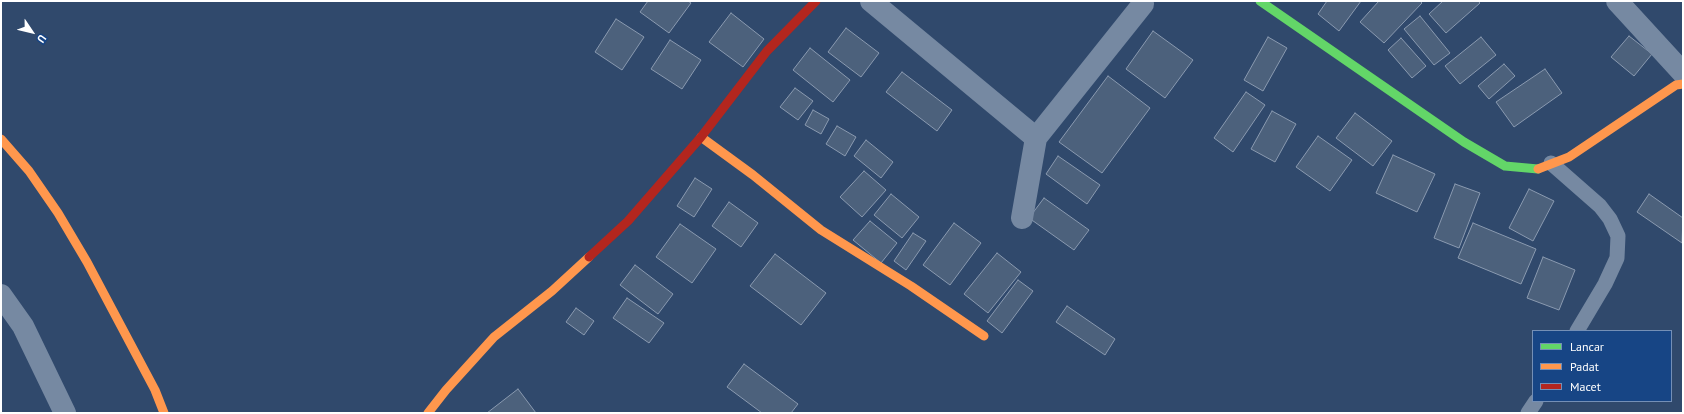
<!DOCTYPE html>
<style>
body{margin:0}
#map{position:relative;width:1684px;height:414px;overflow:hidden;background:#30496c;font-family:"PT Sans",sans-serif}
canvas{display:block}
.frame{position:absolute;inset:0;border:2px solid #fff;pointer-events:none}
.legend{position:absolute;left:1532px;top:330px;width:140px;height:72px;box-sizing:border-box;background:#174585;border:1px solid #748fb6;margin:0;padding:5px 7px;list-style:none;font-size:12px;color:#fff}
.legend li{display:flex;align-items:center;gap:8px;height:20px}
.legend b{width:20px;border:1px solid #748fb6}
.north{position:absolute;left:12px;top:12px;width:40px;height:40px;-webkit-text-stroke:3px #174585;paint-order:stroke;rotate:125deg;font-size:11px;font-weight:700;line-height:16px;text-align:center;color:#fff}
.north::after{content:'';display:block;margin:auto;width:14px;height:18px;background:#fff;clip-path:polygon(50% 0,100% 100%,50% 72%,0 100%)}
</style>
<div id="map">
<canvas width="1684" height="414"></canvas>
<div class="frame"></div>
<ul class="legend">
<li><b style="height:5px;background:#63d668"></b>Lancar</li>
<li><b style="height:5px;background:#ff974d"></b>Padat</li>
<li><b style="height:5px;background:#b3261e"></b>Macet</li>
</ul>
<div class="north">U</div>
</div>
<script>
const ctx = document.querySelector('canvas').getContext('2d');
ctx.lineJoin = 'round';
function paint(path, color) {
  ctx.fillStyle = color;
  ctx.fill(path, 'evenodd');
}
function poly(rows) {
  const path = new Path2D();
  for (const r of rows) {
    path.moveTo(r[0], r[1]);
    for (let i = 2; i < r.length; i += 2) path.lineTo(r[i], r[i + 1]);
  }
  return path;
}
function trace(path, color, width, dash) {
  ctx.strokeStyle = color;
  ctx.lineWidth = width;
  ctx.lineCap = dash ? 'butt' : 'round';
  ctx.setLineDash(dash || []);
  ctx.stroke(path);
}
const building = poly([
 [648,1,688,1,691,3,669,33,640,12,648,1],
 [1327,1,1361,1,1339,31,1318,14,1327,1],
 [1379,1,1420,1,1422,3,1384,43,1360,22,1379,1],
 [1443,1,1478,1,1480,3,1446,33,1429,14,1443,1],
 [731,13,764,39,743,67,709,42,731,13],
 [1420,16,1450,53,1434,65,1404,29,1420,16],
 [616,19,644,37,622,70,595,52,616,19],
 [846,28,879,53,861,77,828,52,846,28],
 [1153,31,1193,60,1165,98,1126,69,1153,31],
 [1629,36,1652,54,1634,76,1611,57,1629,36],
 [1268,37,1287,48,1263,91,1244,80,1268,37],
 [1481,37,1496,55,1460,84,1445,66,1481,37],
 [1401,38,1426,66,1412,78,1388,50,1401,38],
 [670,40,701,60,682,89,651,69,670,40],
 [810,48,850,80,833,102,793,70,810,48],
 [1504,64,1515,76,1489,99,1478,86,1504,64],
 [1545,69,1562,93,1514,127,1496,102,1545,69],
 [902,72,952,110,937,131,886,92,902,72],
 [1108,76,1150,108,1102,173,1059,142,1108,76],
 [795,88,813,101,798,120,780,107,795,88],
 [1246,92,1265,105,1233,152,1214,138,1246,92],
 [813,110,829,119,821,134,805,125,813,110],
 [1272,111,1296,124,1275,162,1251,149,1272,111],
 [1355,113,1392,141,1373,166,1336,138,1355,113],
 [837,126,856,137,845,156,826,144,837,126],
 [1318,136,1352,160,1330,191,1296,167,1318,136],
 [866,140,893,162,881,178,854,156,866,140],
 [1393,155,1435,174,1417,212,1376,193,1393,155],
 [1058,156,1100,185,1087,204,1046,174,1058,156],
 [864,171,886,190,862,217,840,197,864,171],
 [695,178,712,189,694,217,677,206,695,178],
 [1455,184,1480,193,1459,248,1434,238,1455,184],
 [1529,189,1554,201,1533,241,1509,228,1529,189],
 [891,194,919,217,902,238,874,215,891,194],
 [1649,194,1683,218,1682,243,1637,212,1649,194],
 [1044,198,1089,230,1074,250,1029,218,1044,198],
 [729,202,758,223,741,247,712,226,729,202],
 [870,221,897,243,881,263,853,240,870,221],
 [954,223,981,243,950,285,923,265,954,223],
 [1473,223,1536,249,1521,284,1458,258,1473,223],
 [680,224,716,249,692,283,656,257,680,224],
 [913,233,926,241,906,270,894,261,913,233],
 [997,253,1021,272,988,313,964,294,997,253],
 [775,254,826,293,801,325,750,286,775,254],
 [1543,257,1575,270,1559,310,1527,298,1543,257],
 [635,265,673,294,658,314,620,285,635,265],
 [1018,280,1033,291,1002,333,987,321,1018,280],
 [627,298,664,323,649,343,613,318,627,298],
 [1067,306,1115,339,1105,355,1056,322,1067,306],
 [576,308,594,321,584,335,566,322,576,308],
 [744,364,798,404,791,413,762,413,727,387,744,364],
 [518,389,536,413,487,413,518,389]
]);
const lane = poly([
 [1551,163,1600,206,1610,219,1618,236,1617,258,1605,284,1577,331],
 [1528,413,1536,401]
]);
const street = poly([
 [871,1,1036,138],
 [1617,1,1683,73],
 [1022,218,1036,138,1143,4],
 [1,295,23,326,65,413]
]);
const fast = poly([
 [1260,1,1464,142,1505,166,1538,169]
]);
const slow = poly([
 [701,137,753,175,821,230,911,286,984,336],
 [1,139,29,171,58,213,87,262,155,390,164,413],
 [1538,169,1569,157,1676,85,1683,84],
 [428,413,446,390,494,337,552,291,589,257]
]);
const jam = poly([
 [589,257,628,221,701,137,767,51,816,1]
]);
paint(building, '#4c617c');
trace(building, '#8a9ab0', 1);
trace(lane, '#7689a2', 15);
trace(street, '#7689a2', 22);
trace(fast, '#63d668', 9);
trace(slow, '#ff974d', 9);
trace(jam, '#b3261e', 9);
</script>
